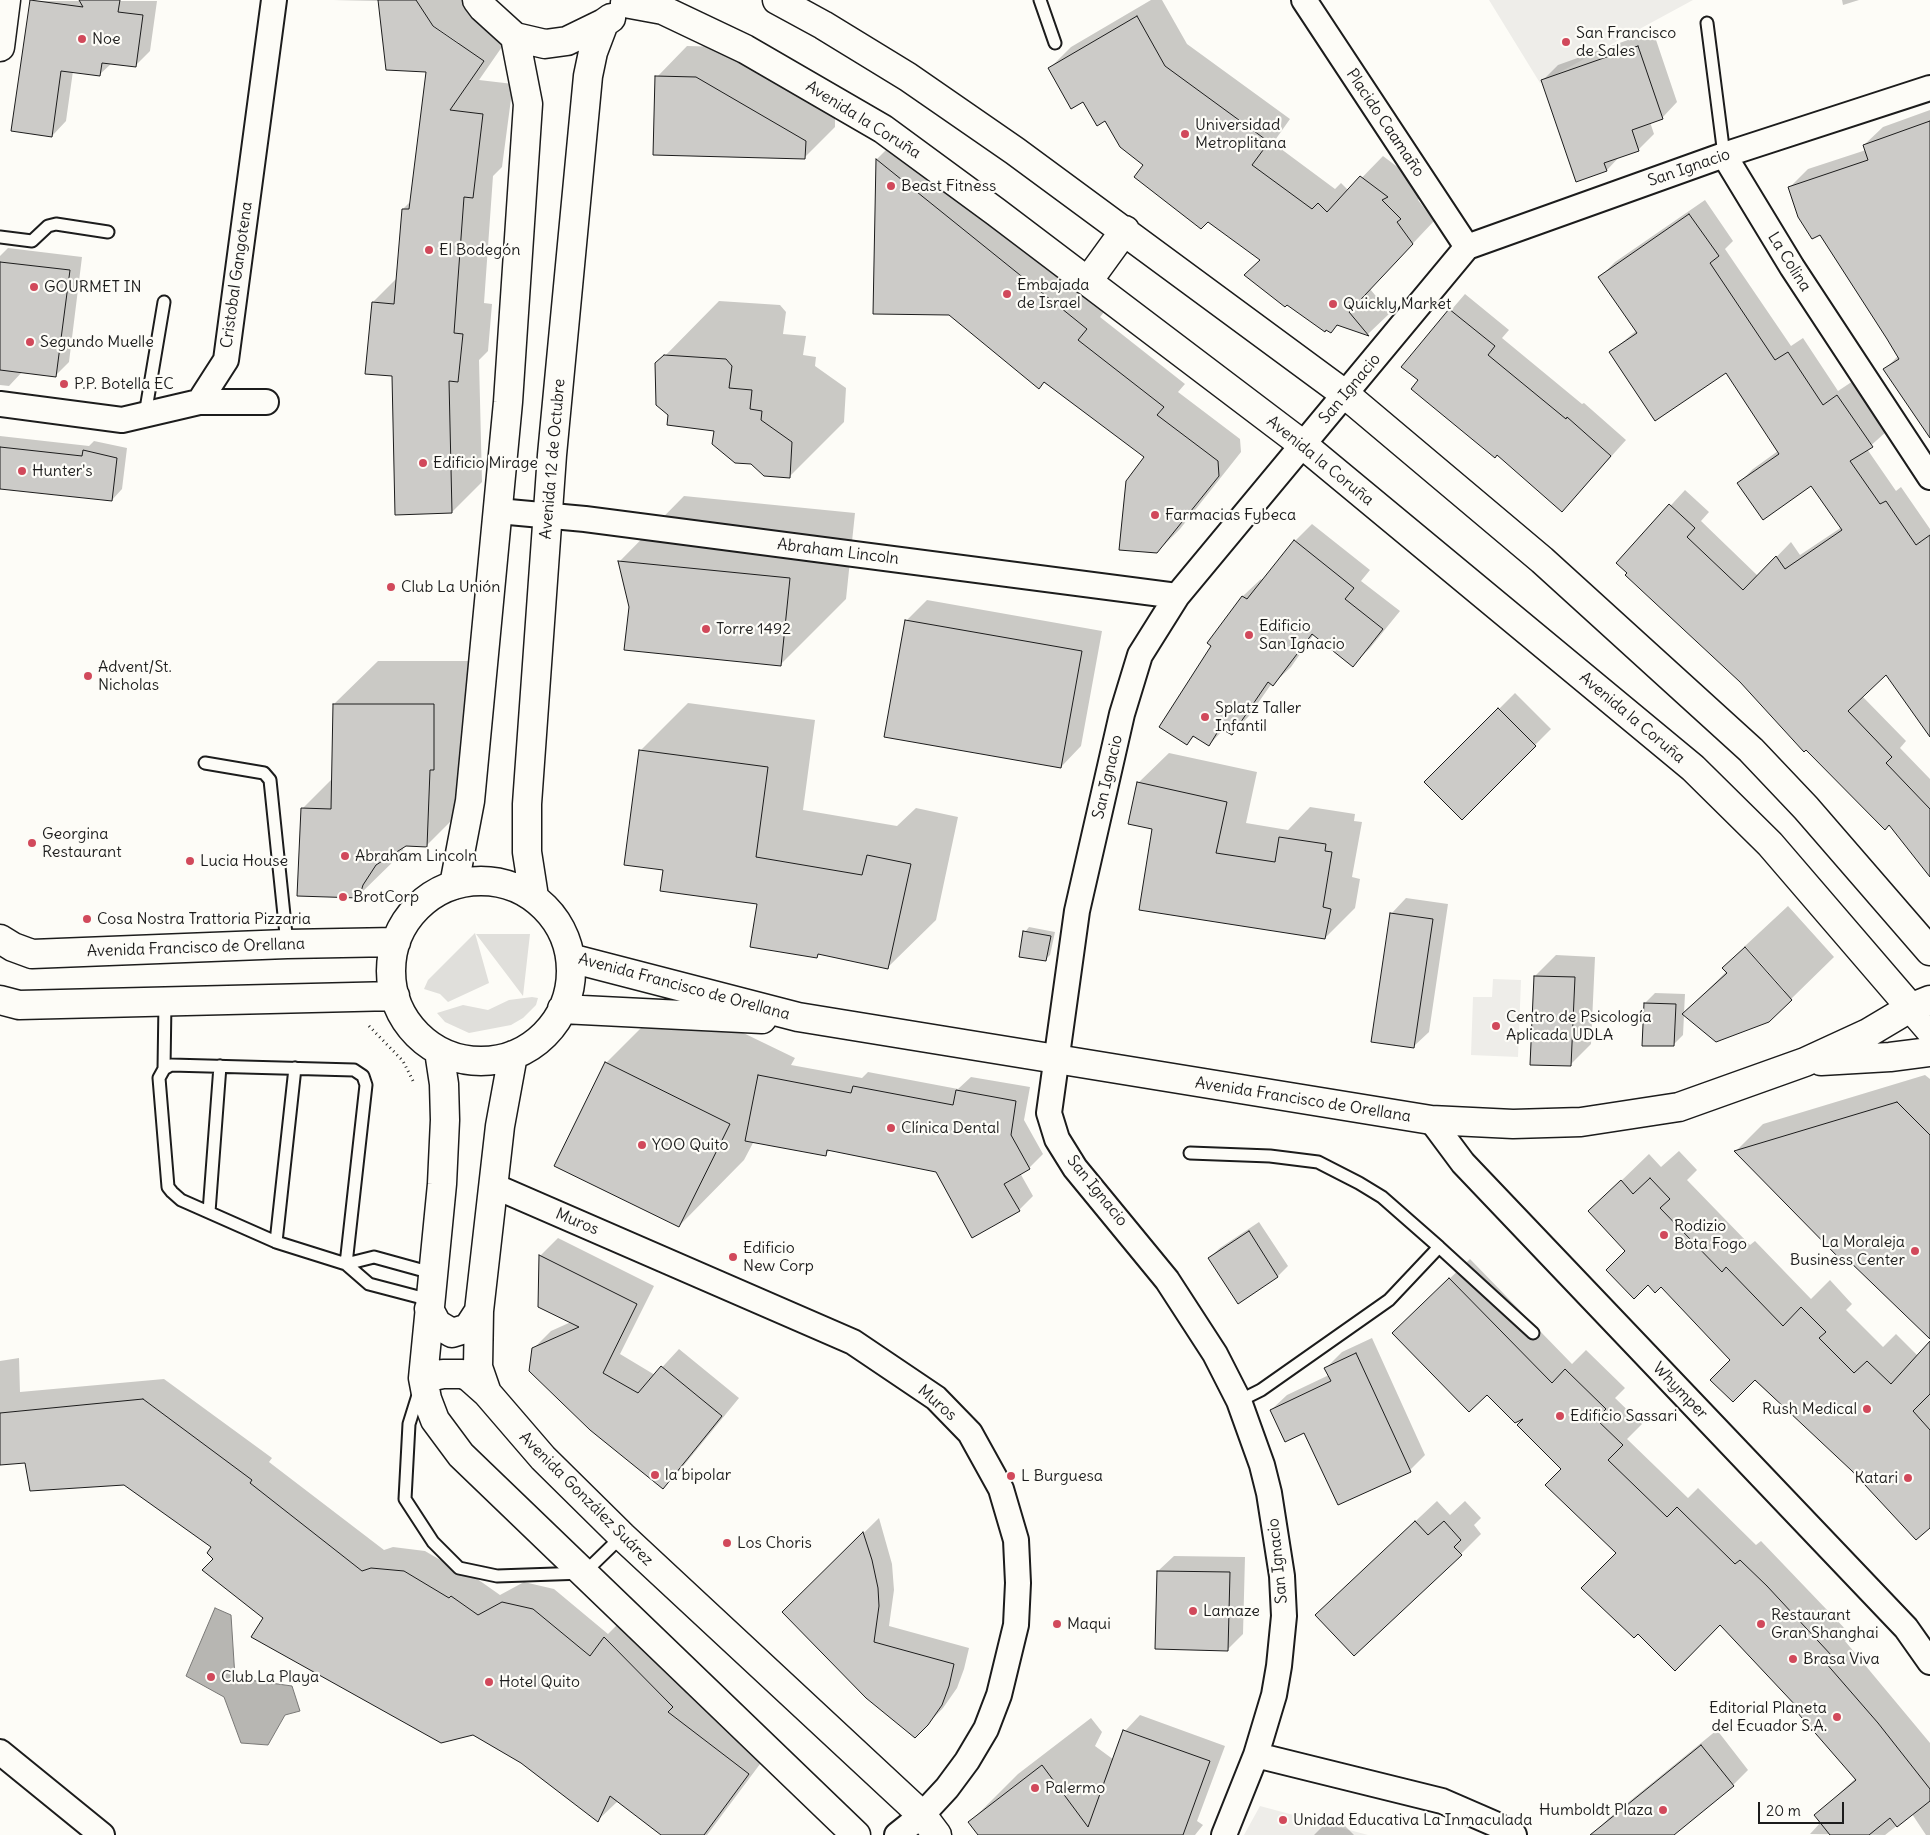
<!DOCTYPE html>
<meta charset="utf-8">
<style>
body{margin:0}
#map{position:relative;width:1930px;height:1835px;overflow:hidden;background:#fdfcf7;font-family:Delius,sans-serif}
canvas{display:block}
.scale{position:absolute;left:1758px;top:1802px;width:86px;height:22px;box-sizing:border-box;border:2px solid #1c1c1c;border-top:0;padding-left:6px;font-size:15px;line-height:18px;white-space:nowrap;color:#1c1c1c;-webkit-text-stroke:4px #fdfcf7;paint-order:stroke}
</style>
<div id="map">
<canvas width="1930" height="1835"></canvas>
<div class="scale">20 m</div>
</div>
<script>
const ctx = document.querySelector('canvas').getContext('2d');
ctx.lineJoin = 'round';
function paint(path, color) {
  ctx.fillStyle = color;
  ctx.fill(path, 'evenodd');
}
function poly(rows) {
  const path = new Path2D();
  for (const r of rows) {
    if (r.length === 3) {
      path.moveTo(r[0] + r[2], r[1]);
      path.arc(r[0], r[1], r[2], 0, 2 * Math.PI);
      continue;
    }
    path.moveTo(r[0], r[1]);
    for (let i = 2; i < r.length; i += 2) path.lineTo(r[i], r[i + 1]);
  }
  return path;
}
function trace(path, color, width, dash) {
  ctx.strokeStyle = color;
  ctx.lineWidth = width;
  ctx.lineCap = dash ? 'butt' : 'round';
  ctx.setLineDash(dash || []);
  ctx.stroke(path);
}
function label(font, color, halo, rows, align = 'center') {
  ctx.font = font + ' Delius,sans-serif';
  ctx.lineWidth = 4.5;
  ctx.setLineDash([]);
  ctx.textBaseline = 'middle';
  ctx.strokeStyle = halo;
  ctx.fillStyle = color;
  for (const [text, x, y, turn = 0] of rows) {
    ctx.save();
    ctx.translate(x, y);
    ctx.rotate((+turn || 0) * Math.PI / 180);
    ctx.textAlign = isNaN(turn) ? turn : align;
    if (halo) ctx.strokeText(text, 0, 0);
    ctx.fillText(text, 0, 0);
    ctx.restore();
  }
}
const built = poly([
 [1489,0,1693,0,1540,83],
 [1493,979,1521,980,1518,1057,1471,1055,1473,997,1492,997],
 [1260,1806,1368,1835,1244,1835]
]);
const green = poly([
 [475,933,489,983,448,1002,440,994,424,989,428,980],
 [476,934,530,934,523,996],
 [532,997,538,998,536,1005,523,1018,511,1025,469,1033,445,1022,437,1013,463,1005,488,1010,509,1000]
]);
const water = poly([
 [215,1608,231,1615,235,1678,292,1686,300,1711,285,1715,268,1745,241,1743,224,1697,186,1676,215,1608]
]);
const shadow = poly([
 [333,0,468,0,513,31,479,80,513,84,502,167,493,176,484,303,492,304,488,351,479,360,482,482,452,512,393,375,366,373,373,302,397,278,403,209,411,201,427,71,380,1],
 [428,22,459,43,455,43,427,24],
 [1151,0,1162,0,1187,44,1290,119,1273,143,1335,189,1341,183,1349,191,1383,156,1408,175,1405,178,1422,196,1418,200,1434,221,1370,289,1390,313,1368,334,1338,324,1331,331,1262,260,1145,165,1106,119,1049,69,1071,47],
 [1842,0,1859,0,1843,5],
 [31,1,157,1,150,51,135,66,112,63,99,75,73,71,66,121,52,136],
 [1653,31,1677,102,1662,118,1650,122,1654,134,1638,150,1621,155,1607,170,1543,80,1558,65],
 [687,46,727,47,835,111,835,127,805,157,657,77],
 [1930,110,1930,436,1885,369,1898,356,1888,339,1789,188,1808,169,1866,150,1864,145,1883,127],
 [899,137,1109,306,1100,317,1185,384,1178,392,1240,439,1241,452,1180,529,1157,552,1146,456,949,314,874,313,877,159],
 [1705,200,1733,241,1725,249,1791,346,1803,338,1838,391,1853,381,1887,431,1867,449,1896,491,1901,487,1930,529,1930,722,1886,673,1862,696,1906,741,1900,748,1930,779,1930,875,1889,823,1618,563,1685,490,1709,512,1701,521,1758,576,1791,542,1800,555,1842,527,1811,484,1739,483,1753,469,1778,451,1726,371,1611,352,1637,330,1600,277,1615,262],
 [8,248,82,257,69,362,56,375,22,372,9,386,0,385,0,256],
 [1465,294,1509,330,1502,338,1582,404,1584,403,1626,440,1562,511,1403,366],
 [719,301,780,305,786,312,783,334,806,336,803,355,816,357,815,366,846,388,844,422,790,476,715,430,670,415,657,364],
 [0,436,89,446,94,441,127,448,122,489,112,500,0,488],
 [684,496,855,513,846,599,781,664,630,607,619,562],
 [1312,524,1370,570,1361,581,1400,611,1370,648,1353,665,1314,634,1291,667,1273,684,1272,683,1249,716,1232,734,1224,729,1209,745,1195,736,1187,743,1213,646,1209,643,1243,596,1261,579,1263,581,1295,541],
 [927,600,1102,631,1081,746,1061,767,906,621],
 [378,661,478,661,470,802,427,845,404,845,402,853,358,896,302,809,333,778,334,704],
 [1515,693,1551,729,1462,818,1426,782],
 [688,703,815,720,803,810,897,826,916,808,958,817,936,920,888,967,820,953,817,956,759,902,665,869,640,751],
 [1169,753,1257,772,1246,823,1288,830,1310,807,1355,814,1354,821,1362,822,1352,877,1360,879,1355,908,1325,938,1153,828,1138,783],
 [1406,898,1448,904,1429,1032,1413,1047,1391,914],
 [1788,906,1834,957,1791,999,1684,1015,1683,1035,1673,1045,1645,1003,1655,993,1685,994,1684,1013,1727,971,1724,968,1744,948,1782,991,1785,991,1745,946],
 [1029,927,1055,932,1050,955,1045,960,1025,932],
 [1556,955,1595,957,1591,1044,1570,1065,1535,976],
 [671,998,795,1058,791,1065,862,1078,868,1072,958,1089,971,1077,1030,1087,1024,1120,1043,1154,1029,1168,1020,1173,1033,1196,1019,1210,937,1171,831,1149,825,1155,754,1141,744,1160,679,1226,606,1063],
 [1925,1075,1930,1079,1930,1338,1736,1151,1763,1124],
 [1679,1151,1697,1170,1687,1180,1750,1245,1755,1241,1811,1299,1830,1280,1852,1304,1846,1310,1883,1347,1896,1334,1918,1356,1930,1343,1930,1526,1853,1470,1732,1360,1590,1211,1649,1154,1661,1167],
 [1259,1222,1288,1266,1278,1276,1238,1303,1209,1258,1220,1248],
 [558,1238,654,1286,620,1354,655,1375,679,1349,739,1398,680,1470,663,1488,533,1349,551,1331,571,1322,540,1256],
 [1470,1259,1572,1364,1586,1350,1625,1388,1615,1398,1642,1424,1627,1439,1688,1498,1698,1488,1756,1545,1761,1541,1851,1635,1845,1641,1930,1743,1930,1835,1926,1835,1912,1814,1885,1835,1810,1834,1821,1822,1816,1815,1856,1778,1800,1708,1720,1624,1617,1553,1528,1416,1414,1313],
 [1372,1338,1425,1455,1410,1470,1305,1432,1271,1410,1287,1395,1329,1375,1326,1368,1342,1352],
 [19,1358,20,1392,164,1379,272,1458,269,1462,384,1550,393,1547,425,1551,471,1578,473,1576,500,1595,524,1582,554,1589,608,1634,625,1617,769,1752,707,1835,663,1835,618,1801,598,1820,521,1762,264,1617,215,1559,213,1547,125,1483,27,1462,0,1464,0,1361],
 [1437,1501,1450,1515,1465,1501,1481,1518,1474,1525,1481,1534,1461,1554,1338,1594],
 [879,1518,892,1564,894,1590,889,1626,969,1648,964,1669,957,1688,943,1708,915,1737,783,1612],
 [1174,1556,1245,1557,1243,1634,1227,1650,1158,1571],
 [1140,1715,1225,1746,1197,1821,1203,1825,1195,1835,980,1835,970,1822,1018,1774,1091,1718,1102,1732,1095,1746,1114,1760,1125,1731],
 [1717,1730,1748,1770,1733,1785,1672,1835,1595,1835,1594,1833,1609,1818],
 [1334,1815,1354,1835,1314,1835]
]);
const building = poly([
 [30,0,83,7,79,0,120,0,118,12,143,15,136,67,102,63,100,76,61,71,52,137,11,131,30,0],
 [378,0,416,0,433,26,484,61,450,110,483,114,473,198,464,197,454,333,463,334,458,382,449,381,452,513,395,515,392,376,365,374,372,302,394,304,402,209,409,209,426,72,386,70,378,0],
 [1137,16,1165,66,1269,142,1252,165,1312,209,1318,203,1327,212,1360,176,1388,197,1382,200,1401,219,1397,222,1413,244,1349,312,1369,336,1337,325,1331,333,1326,330,1325,332,1287,305,1285,307,1244,275,1260,260,1208,222,1201,229,1134,177,1143,165,1120,147,1105,121,1097,126,1083,102,1071,109,1048,68,1137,16],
 [1638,46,1663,119,1632,130,1639,151,1604,163,1607,171,1576,182,1541,80,1638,46],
 [655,76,696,77,806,141,805,159,653,155,655,76],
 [1930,121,1930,438,1883,369,1899,359,1887,339,1820,235,1812,239,1798,217,1788,187,1868,160,1863,145,1930,121],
 [876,159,1087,329,1078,340,1164,407,1157,415,1218,461,1219,476,1157,553,1119,550,1126,481,1144,457,1044,382,1039,389,949,315,873,314,876,159],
 [1689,214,1719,256,1710,263,1775,360,1788,352,1823,405,1837,395,1873,447,1850,461,1880,504,1886,501,1916,545,1930,535,1930,737,1886,675,1848,711,1892,757,1886,763,1930,809,1930,877,1889,825,1885,830,1806,750,1804,752,1740,682,1625,575,1627,573,1616,563,1669,504,1695,528,1687,537,1743,590,1776,556,1785,569,1842,530,1811,486,1763,520,1737,483,1779,454,1726,373,1655,421,1609,352,1637,333,1598,277,1689,214],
 [0,262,70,270,56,377,0,370,0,262],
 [1449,309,1495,346,1488,355,1566,419,1567,417,1611,456,1562,512,1497,455,1495,458,1411,389,1418,380,1401,367,1449,309],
 [664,355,726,359,732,366,729,388,752,390,750,409,762,411,761,420,792,442,790,478,764,476,751,464,735,463,712,444,714,431,667,425,668,415,656,405,655,363,664,355],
 [0,447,82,456,83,450,117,458,112,501,0,489,0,447],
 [1294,540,1354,588,1345,599,1383,629,1353,667,1312,634,1273,686,1268,682,1232,735,1220,728,1209,746,1193,736,1187,745,1159,727,1211,646,1207,643,1242,596,1247,599,1294,540],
 [618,561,790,578,781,666,624,650,629,607,618,561],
 [905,620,1082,651,1061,768,884,737,905,620],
 [333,704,434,704,434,770,430,770,427,847,406,846,376,865,363,885,359,898,297,896,301,808,331,809,333,704],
 [1498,708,1536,746,1462,820,1424,782,1498,708],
 [639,750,768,767,756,857,862,875,867,855,911,864,888,969,818,954,817,958,750,947,757,904,660,891,663,870,624,865,639,750],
 [1137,782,1227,802,1216,853,1275,862,1279,837,1326,844,1325,851,1332,852,1323,907,1331,909,1325,939,1139,910,1152,829,1128,824,1137,782],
 [1390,913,1433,919,1414,1048,1371,1042,1390,913],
 [1023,931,1051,936,1046,961,1019,957,1023,931],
 [1745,947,1792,1000,1769,1022,1716,1042,1682,1014,1727,973,1722,968,1745,947],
 [1534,976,1575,977,1571,1066,1530,1065,1534,976],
 [1644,1003,1676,1004,1674,1046,1642,1046,1644,1003],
 [605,1062,730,1124,679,1227,554,1166,605,1062],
 [758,1075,851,1093,853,1086,953,1105,956,1090,1016,1101,1011,1135,1030,1169,1004,1184,1020,1211,972,1238,936,1172,827,1150,826,1156,745,1141,758,1075],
 [1897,1102,1930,1135,1930,1339,1846,1258,1842,1261,1734,1151,1897,1102],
 [1650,1178,1670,1199,1660,1208,1722,1272,1726,1267,1783,1326,1801,1307,1826,1332,1819,1338,1854,1373,1867,1361,1891,1384,1930,1341,1930,1394,1913,1411,1930,1430,1930,1528,1916,1540,1852,1471,1755,1380,1733,1402,1710,1380,1730,1360,1661,1287,1655,1293,1648,1285,1634,1299,1606,1270,1625,1251,1588,1211,1621,1180,1633,1194,1650,1178],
 [1249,1231,1278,1277,1238,1304,1208,1258,1249,1231],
 [539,1255,637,1304,603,1373,638,1393,661,1366,722,1416,663,1489,590,1430,529,1371,532,1348,579,1327,538,1307,539,1255],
 [1449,1278,1552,1383,1565,1369,1606,1409,1596,1419,1623,1445,1608,1460,1667,1517,1677,1507,1735,1564,1740,1560,1767,1586,1832,1656,1825,1662,1878,1723,1930,1789,1930,1801,1897,1827,1890,1818,1869,1835,1830,1835,1814,1815,1856,1780,1796,1711,1798,1708,1720,1625,1675,1671,1638,1634,1634,1638,1581,1588,1616,1553,1545,1485,1561,1469,1517,1425,1523,1419,1515,1423,1487,1395,1469,1412,1392,1333,1449,1278],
 [1356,1353,1411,1472,1338,1505,1304,1433,1285,1442,1270,1410,1331,1381,1324,1368,1356,1353],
 [143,1399,252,1480,250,1483,362,1571,371,1568,404,1571,449,1598,451,1596,478,1615,502,1602,533,1609,590,1656,604,1637,673,1707,668,1712,749,1774,704,1835,661,1835,610,1796,598,1822,521,1763,473,1735,441,1743,251,1637,263,1618,202,1570,213,1559,207,1553,211,1547,124,1485,30,1491,25,1463,0,1465,0,1413,143,1399],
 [1415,1521,1428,1535,1444,1521,1461,1540,1454,1547,1462,1555,1354,1656,1315,1615,1415,1521],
 [863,1532,872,1560,878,1588,879,1606,874,1642,954,1664,949,1686,942,1705,928,1725,915,1738,866,1698,782,1612,863,1532],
 [1157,1571,1230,1572,1228,1651,1155,1649,1157,1571],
 [1123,1730,1210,1761,1183,1835,978,1835,968,1822,1042,1765,1088,1827,1123,1730],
 [1701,1745,1734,1786,1674,1835,1590,1835,1701,1745]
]);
const path = poly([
 [369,1026,403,1061,413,1081]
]);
const lane = poly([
 [1040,0,1055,43],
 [1707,23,1724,155],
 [0,237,32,241,48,226,56,224,108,232],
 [145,415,164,302],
 [205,763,264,773,270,780,287,944],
 [164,1069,165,1002],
 [1190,1153,1270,1156,1318,1162,1359,1183,1382,1197,1439,1247,1389,1300,1261,1390,1239,1401],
 [209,1212,220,1066],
 [276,1242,295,1068],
 [1439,1247,1533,1333],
 [430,1300,369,1284,346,1264,276,1242,181,1200,172,1192,168,1187,159,1078,164,1069,171,1065,354,1070,363,1076,366,1085,346,1264,374,1257,432,1273],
 [419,1392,409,1424,405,1499,433,1542,459,1568,497,1576,584,1573,622,1536]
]);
const street = poly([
 [1304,0,1467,247],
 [1724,155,1792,267,1930,477],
 [199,402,266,402],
 [0,404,122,420,199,402,226,360,274,0],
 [498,511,585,519,1177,596],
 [1431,1120,1463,1163,1906,1628,1930,1662],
 [494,1186,853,1342,936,1398,970,1433,1001,1489,1016,1540,1018,1583,1016,1625,999,1695,986,1729,967,1761,947,1788,922,1815,897,1835],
 [0,1752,102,1835],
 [1256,1755,1442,1801,1495,1824,1514,1835],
 [1224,1835,1256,1755,1274,1695,1279,1666,1284,1616,1282,1576,1269,1493,1262,1465,1239,1401,1215,1354,1167,1280,1075,1168,1057,1139,1049,1113,1077,911,1122,714,1140,655,1177,596,1467,247,1724,155,1930,88]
]);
const secondary = poly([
 [477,0,483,8,515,37,545,44,567,41,604,23,611,18],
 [777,0,823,25,908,77,1015,151,1346,395,1542,560,1751,750,1806,808,1930,951],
 [625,3,663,10,745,49,883,129,996,212,1302,444,1693,768,1770,844,1930,1030],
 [0,47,6,0],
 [1088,281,1125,230],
 [481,971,90],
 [454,885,470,801,508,402,528,104,515,37],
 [534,897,527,852,527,804,552,455,588,76,593,52,604,23],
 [0,939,13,947,32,954,287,944,396,942],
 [570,958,798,1017,1431,1120,1513,1124,1581,1122,1679,1107,1805,1062,1868,1033,1910,1008,1930,1000],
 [0,1000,19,1005,395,996],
 [562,1009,762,1019],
 [439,1051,444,1084,445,1120,442,1184,423,1378,427,1399,435,1420,461,1455,856,1835],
 [513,1055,500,1126,479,1311,478,1367,487,1393,543,1458,622,1536,922,1815,937,1835],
 [1821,1061,1890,1057,1930,1052],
 [429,1309,437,1324,452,1333,468,1328,479,1311],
 [423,1378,443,1374,462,1374,469,1377,487,1393]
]);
const markers = [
 [82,39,5,"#d1495b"],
 [1566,42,5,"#d1495b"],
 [1185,134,5,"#d1495b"],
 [891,186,5,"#d1495b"],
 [429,250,5,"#d1495b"],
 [34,287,5,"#d1495b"],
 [1007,294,5,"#d1495b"],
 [1333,304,5,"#d1495b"],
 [30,342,5,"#d1495b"],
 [64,384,5,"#d1495b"],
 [423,463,5,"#d1495b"],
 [22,471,5,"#d1495b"],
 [1155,515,5,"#d1495b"],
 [391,587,5,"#d1495b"],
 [706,629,5,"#d1495b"],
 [1249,635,5,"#d1495b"],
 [88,676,5,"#d1495b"],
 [1205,717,5,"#d1495b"],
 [32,843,5,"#d1495b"],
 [345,856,5,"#d1495b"],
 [190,861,5,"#d1495b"],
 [343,897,5,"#d1495b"],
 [87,919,5,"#d1495b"],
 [1496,1026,5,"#d1495b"],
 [891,1128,5,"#d1495b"],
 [642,1145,5,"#d1495b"],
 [1664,1235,5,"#d1495b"],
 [1915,1251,5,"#d1495b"],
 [733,1257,5,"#d1495b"],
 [1867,1409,5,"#d1495b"],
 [1560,1416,5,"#d1495b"],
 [655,1475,5,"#d1495b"],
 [1011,1476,5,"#d1495b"],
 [1908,1478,5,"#d1495b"],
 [727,1543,5,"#d1495b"],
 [1193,1611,5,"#d1495b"],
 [1057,1624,5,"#d1495b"],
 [1761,1624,5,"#d1495b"],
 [1793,1659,5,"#d1495b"],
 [211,1677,5,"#d1495b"],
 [489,1682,5,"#d1495b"],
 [1837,1717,5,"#d1495b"],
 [1035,1788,5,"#d1495b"],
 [1663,1810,5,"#d1495b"],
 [1283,1820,5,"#d1495b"]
];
const poiNames = [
 ["San Francisco",1576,33],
 ["de Sales",1576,51],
 ["Noe",92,39],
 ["Universidad",1195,125],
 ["Metroplitana",1195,143],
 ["Beast Fitness",901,186],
 ["El Bodegón",439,250],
 ["Embajada",1017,285],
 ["de Israel",1017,303],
 ["GOURMET IN",44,287],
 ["Quickly Market",1343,304],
 ["Segundo Muelle",40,342],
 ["P.P. Botella EC",74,384],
 ["Edificio Mirage",433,463],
 ["Hunter's",32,471],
 ["Farmacias Fybeca",1165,515],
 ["Club La Unión",401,587],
 ["Edificio",1259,626],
 ["San Ignacio",1259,644],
 ["Torre 1492",716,629],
 ["Advent/St.",98,667],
 ["Nicholas",98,685],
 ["Splatz Taller",1215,708],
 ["Infantil",1215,726],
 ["Georgina",42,834],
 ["Restaurant",42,852],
 ["Abraham Lincoln",355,856],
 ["Lucia House",200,861],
 ["BrotCorp",353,897],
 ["Cosa Nostra Trattoria Pizzaria",97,919],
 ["Centro de Psicología",1506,1017],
 ["Aplicada UDLA",1506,1035],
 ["Clínica Dental",901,1128],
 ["YOO Quito",652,1145],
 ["Rodizio",1674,1226],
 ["Bota Fogo",1674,1244],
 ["La Moraleja",1905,1242,"right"],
 ["Business Center",1905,1260,"right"],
 ["Edificio",743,1248],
 ["New Corp",743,1266],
 ["Rush Medical",1857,1409,"right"],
 ["Edificio Sassari",1570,1416],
 ["la bipolar",665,1475],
 ["L Burguesa",1021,1476],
 ["Katari",1898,1478,"right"],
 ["Los Choris",737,1543],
 ["Lamaze",1203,1611],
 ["Restaurant",1771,1615],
 ["Gran Shanghai",1771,1633],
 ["Maqui",1067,1624],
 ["Brasa Viva",1803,1659],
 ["Club La Playa",221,1677],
 ["Hotel Quito",499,1682],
 ["Editorial Planeta",1827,1708,"right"],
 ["del Ecuador S.A.",1827,1726,"right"],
 ["Palermo",1045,1788],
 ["Humboldt Plaza",1653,1810,"right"],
 ["Unidad Educativa La Inmaculada",1293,1820]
];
const streetNames = [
 ["Avenida la Coruña",863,120,32],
 ["Placido Caamaño",1385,123,56],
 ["San Ignacio",1689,168,-19],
 ["La Colina",1789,262,58],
 ["Cristobal Gangotena",237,275,-82],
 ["San Ignacio",1350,389,-50],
 ["Avenida 12 de Octubre",553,459,-85],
 ["Avenida la Coruña",1320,461,39],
 ["Abraham Lincoln",838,552,7],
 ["Avenida la Coruña",1632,718,40],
 ["San Ignacio",1108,777,-77],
 ["Avenida Francisco de Orellana",196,948,-2],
 ["Avenida Francisco de Orellana",684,987,15],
 ["Avenida Francisco de Orellana",1303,1100,9],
 ["San Ignacio",1097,1191,51],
 ["Muros",577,1222,23],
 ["Whymper",1680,1391,46],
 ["Muros",937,1403,41],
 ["Avenida González Suárez",586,1499,45],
 ["San Ignacio",1278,1561,-96]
];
paint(built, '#eeede9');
paint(green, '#e0dfdb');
paint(water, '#b7b6b2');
trace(water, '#797876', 1);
paint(shadow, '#0003');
paint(building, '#cccbc8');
trace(building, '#1c1c1c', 1);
trace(lane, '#1c1c1c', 15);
trace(street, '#1c1c1c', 28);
trace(secondary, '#1c1c1c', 31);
trace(path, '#1c1c1c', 3, [1, 4]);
trace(lane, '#fdfcf7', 11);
trace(street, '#fdfcf7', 24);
trace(secondary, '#fdfcf7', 28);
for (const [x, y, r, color] of markers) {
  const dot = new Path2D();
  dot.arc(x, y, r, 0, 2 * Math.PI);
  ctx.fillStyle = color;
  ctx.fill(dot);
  trace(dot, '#fdfcf7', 2);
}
label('16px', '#1c1c1c', '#fdfcf7', poiNames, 'left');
label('16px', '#1c1c1c', '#fdfcf7', streetNames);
</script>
